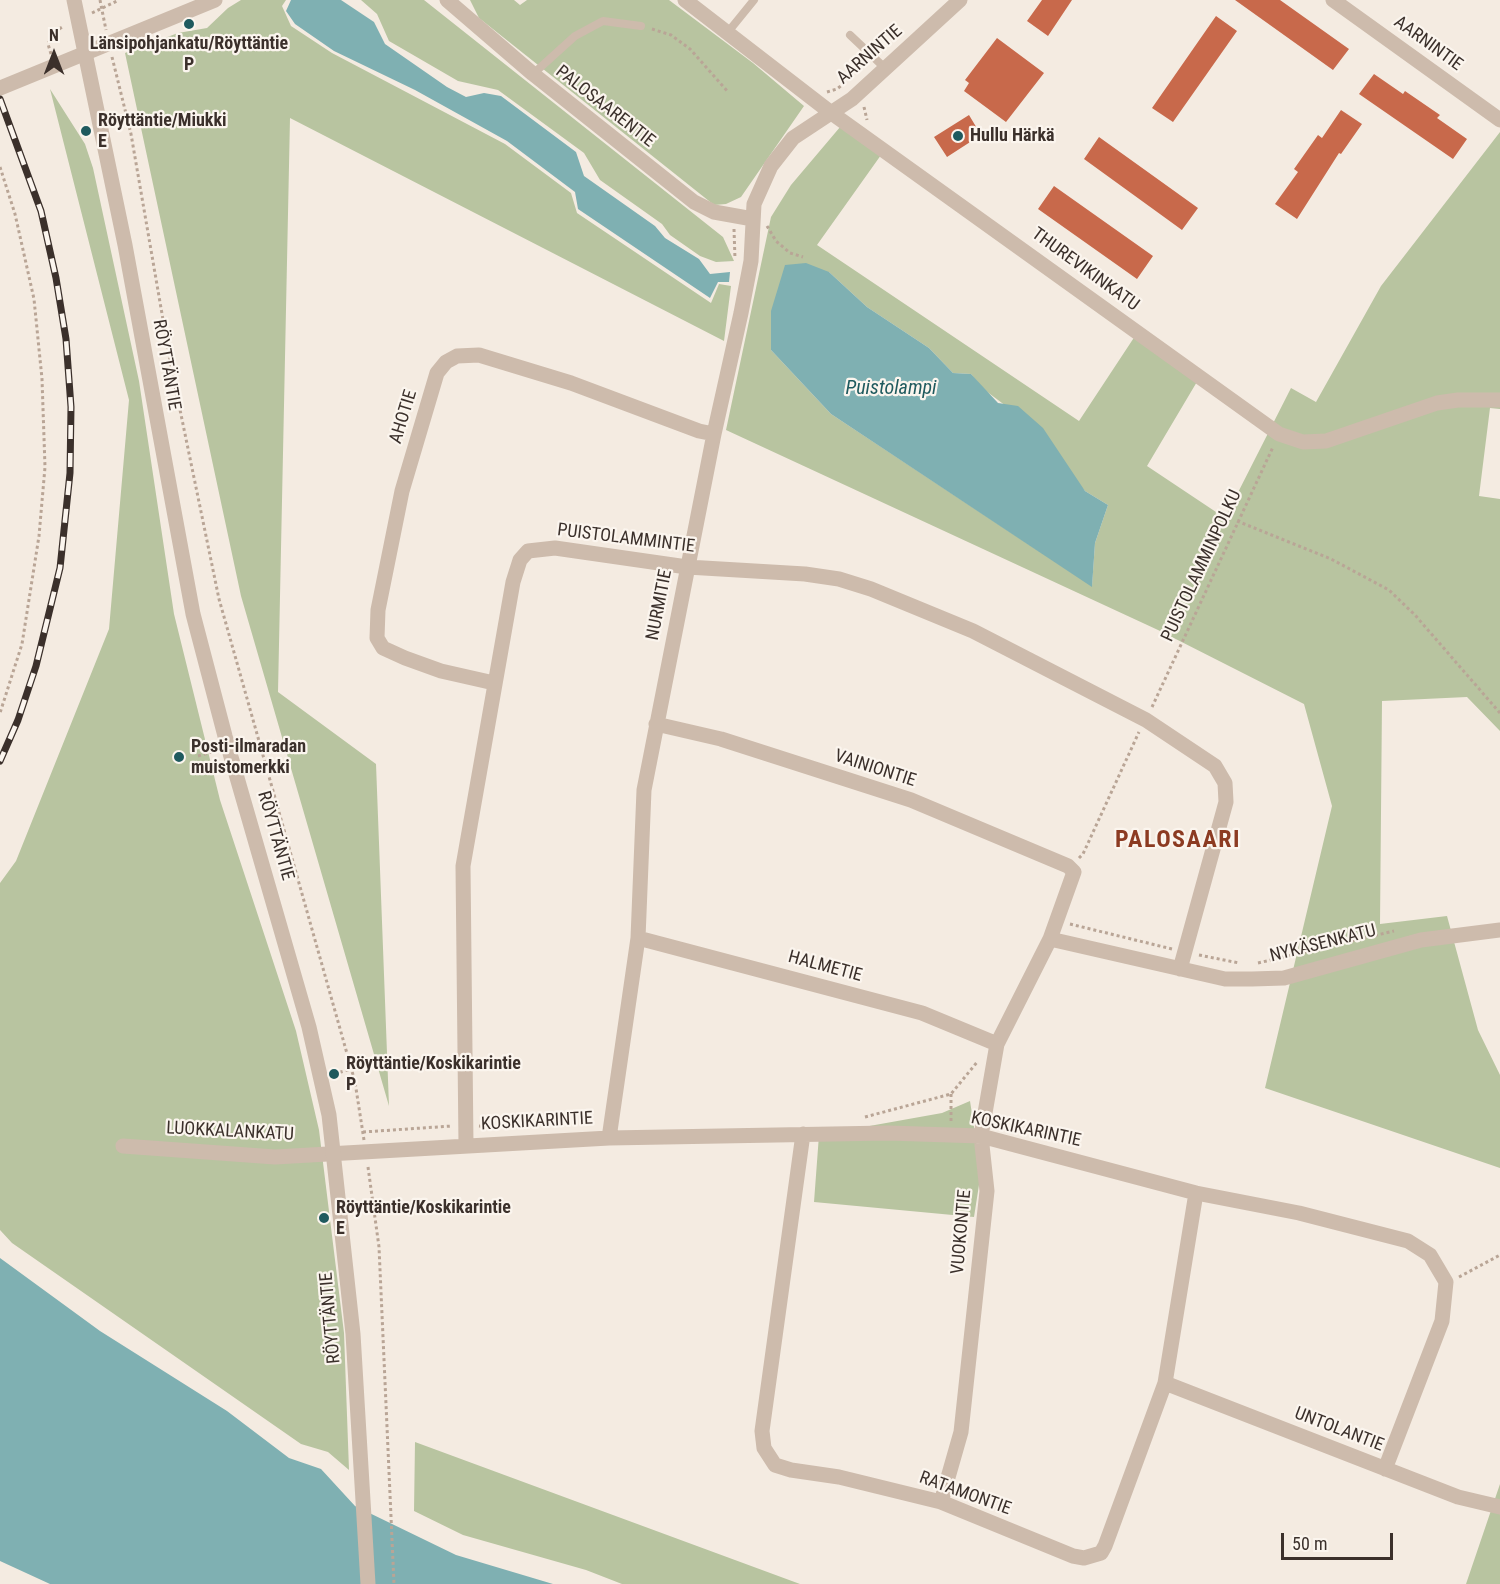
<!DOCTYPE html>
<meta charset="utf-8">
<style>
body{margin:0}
#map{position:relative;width:1500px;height:1584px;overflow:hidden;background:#f4ebe1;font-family:"Roboto Condensed",sans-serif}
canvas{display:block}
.north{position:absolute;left:24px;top:24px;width:60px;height:60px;-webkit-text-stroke:4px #fbf5ee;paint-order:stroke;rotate:0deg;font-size:16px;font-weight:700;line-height:24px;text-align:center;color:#3b302b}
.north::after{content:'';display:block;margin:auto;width:21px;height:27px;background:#3b302b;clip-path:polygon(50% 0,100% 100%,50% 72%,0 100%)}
.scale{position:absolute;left:1281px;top:1533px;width:112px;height:27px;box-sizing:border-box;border:3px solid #3b302b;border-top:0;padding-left:8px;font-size:18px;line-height:21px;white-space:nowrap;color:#3b302b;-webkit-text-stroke:4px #fbf5ee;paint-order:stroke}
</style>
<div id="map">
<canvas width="1500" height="1584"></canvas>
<div class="north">N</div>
<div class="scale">50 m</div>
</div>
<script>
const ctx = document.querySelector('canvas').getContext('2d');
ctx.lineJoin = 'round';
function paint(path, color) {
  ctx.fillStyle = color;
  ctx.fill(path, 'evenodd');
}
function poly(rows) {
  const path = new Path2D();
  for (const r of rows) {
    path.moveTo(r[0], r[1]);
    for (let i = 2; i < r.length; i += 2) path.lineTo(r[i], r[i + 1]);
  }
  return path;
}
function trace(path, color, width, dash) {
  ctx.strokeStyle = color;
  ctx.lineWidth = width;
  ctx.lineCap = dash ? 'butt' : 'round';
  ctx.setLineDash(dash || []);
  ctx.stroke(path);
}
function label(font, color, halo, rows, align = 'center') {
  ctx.font = font + ' "Roboto Condensed",sans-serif';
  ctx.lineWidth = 4.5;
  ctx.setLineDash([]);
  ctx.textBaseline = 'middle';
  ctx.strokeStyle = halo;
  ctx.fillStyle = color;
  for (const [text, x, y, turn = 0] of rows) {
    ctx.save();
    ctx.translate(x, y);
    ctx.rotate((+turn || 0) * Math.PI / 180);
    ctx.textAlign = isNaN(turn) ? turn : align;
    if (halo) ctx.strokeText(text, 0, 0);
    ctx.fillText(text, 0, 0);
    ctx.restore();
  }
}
const green = poly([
 [241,0,286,0,282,6,291,26,332,53,505,144,571,193,577,213,711,303,719,284,731,286,724,341,290,118,278,692,376,764,389,1106,241,596,125,53,178,33,207,28,228,8],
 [361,0,424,0,723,237,734,261,716,262,700,256,670,235,662,224,600,180,584,153,498,90,458,81,389,41,377,14],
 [470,0,514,0,520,5,527,0,669,0,753,63,804,106,741,197,726,204,714,205,479,18],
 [50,89,85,144,93,168,139,381,174,614,220,800,296,1031,319,1130,344,1333,349,1470,328,1452,301,1444,12,1243,0,1230,0,883,16,861,109,629,129,400],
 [846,120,886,148,817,245,1079,421,1139,330,1201,375,1147,466,1225,518,1291,388,1316,402,1381,286,1500,132,1500,409,1490,408,1479,496,1500,499,1500,731,1467,697,1382,701,1380,924,1447,916,1478,1030,1500,1075,1500,1168,1265,1088,1332,806,1304,704,1158,630,726,430,771,217,791,185],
 [829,272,867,307,929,348,953,373,971,374,982,388,1006,406,1085,491,1108,505,1095,543,1092,586,831,414,771,350],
 [970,1101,981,1172,974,1217,814,1202,819,1135,942,1113],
 [415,1442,800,1584,622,1584,586,1570,463,1535,414,1511],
 [1500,1484,1500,1584,1466,1584]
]);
const water = poly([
 [291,0,341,0,374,22,385,44,447,87,466,97,484,93,501,96,576,152,584,176,655,226,665,238,699,259,710,274,730,272,729,282,718,282,710,298,578,209,575,192,507,141,415,90,334,51,295,24,286,11],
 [806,263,829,272,867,307,929,348,953,373,971,374,998,403,1018,406,1043,428,1085,491,1108,505,1095,543,1092,587,831,414,771,350,771,311,785,265],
 [0,1258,100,1331,227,1411,289,1458,321,1469,355,1506,456,1555,553,1584,50,1584,0,1561]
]);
const building = poly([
 [1042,0,1072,0,1048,36,1027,21],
 [1235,0,1280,0,1349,49,1333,70],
 [1216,16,1237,31,1173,122,1152,108],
 [997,38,1044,73,1006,122,964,91,969,83,965,80],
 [1374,74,1403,94,1405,91,1440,115,1437,118,1467,139,1453,159,1359,94],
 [1341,110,1362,124,1341,154,1339,153,1297,219,1275,204,1298,172,1294,169,1318,135,1322,138],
 [969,115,981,135,947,157,934,137],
 [1099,137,1198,208,1182,230,1084,159],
 [1054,186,1153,256,1137,279,1038,209]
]);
const path = poly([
 [100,0,106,30],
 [92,13,119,0],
 [652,29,671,35,690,49,728,92],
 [51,54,48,44,54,32,64,26],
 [112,57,131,134,171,366,219,599,355,1082,364,1140],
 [827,92,837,89,847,81],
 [864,107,867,120],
 [0,167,15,214,34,299,42,379,45,467,39,536,22,644,0,713],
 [767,226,776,241,790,253,803,257],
 [734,229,735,259],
 [1237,521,1331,559,1389,590,1415,615,1500,713],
 [1152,707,1273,447],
 [198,756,215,751],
 [1079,858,1083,854,1139,732],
 [1070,924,1172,949],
 [1199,955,1239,963],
 [1258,963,1394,931],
 [334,1074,351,1069],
 [951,1094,951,1122],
 [865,1117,951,1094,978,1061],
 [479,1126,506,1128],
 [363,1132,452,1126],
 [368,1167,379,1247,394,1584],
 [1459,1277,1500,1255]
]);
const service = poly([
 [728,32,754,0],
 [850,35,886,69],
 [533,74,575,36,603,21,641,26]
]);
const minor = poly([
 [447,0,533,74,694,202,714,212,753,219],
 [685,0,830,112,1279,434,1303,442,1326,441,1437,403,1458,400,1500,400],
 [1333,0,1500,120],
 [0,88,215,0],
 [494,683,441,671,405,658,383,648,377,638,378,610,402,491,437,373,446,362,457,356,479,355,571,383,699,431,714,434],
 [656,724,721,739,911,800,1068,866,1074,872,1050,939,997,1044,981,1136,987,1191,961,1432,941,1502],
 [638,938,922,1013,997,1044],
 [1050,939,1225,979,1252,979,1284,978,1421,940,1500,930],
 [803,1134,762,1431,764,1448,775,1465,791,1470,839,1477,941,1502,1073,1556,1084,1558,1101,1553,1105,1546,1165,1383,1196,1193],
 [609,1138,638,938,644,790,714,434,741,313,751,261,754,204,771,166,793,138,852,99,960,0],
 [466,1145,463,866,513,582,520,560,528,551,555,548,687,567,805,574,839,579,871,589,973,631,1146,720,1215,766,1225,783,1226,802,1180,969],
 [123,1146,275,1157,609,1138,888,1133,981,1136,1196,1193,1299,1213,1408,1241,1430,1255,1446,1282,1442,1321,1385,1469],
 [1165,1383,1458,1497,1500,1507]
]);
const tertiary = poly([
 [74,0,125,245,193,614,225,736,309,1027,329,1115,353,1334,368,1584]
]);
const rail = poly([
 [0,99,41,211,56,278,66,339,71,407,70,473,60,568,36,666,18,720,0,761]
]);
const markers = [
 [189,24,6,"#1f5a5e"],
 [86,131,6,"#1f5a5e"],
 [958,136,6,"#1f5a5e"],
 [179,757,6,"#1f5a5e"],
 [334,1074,6,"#1f5a5e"],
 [324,1218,6,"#1f5a5e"]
];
const poiNames = [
 ["Länsipohjankatu/Röyttäntie",189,44,"center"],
 ["P",189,65,"center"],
 ["Röyttäntie/Miukki",98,121],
 ["E",98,142],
 ["Hullu Härkä",970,136],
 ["Posti-ilmaradan",191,747],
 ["muistomerkki",191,768],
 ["Röyttäntie/Koskikarintie",346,1064],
 ["P",346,1085],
 ["Röyttäntie/Koskikarintie",336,1208],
 ["E",336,1229]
];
const streetNames = [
 ["AARNINTIE",1428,44,36],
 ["AARNINTIE",870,55,-41],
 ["PALOSAARENTIE",605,107,38],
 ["THUREVIKINKATU",1085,270,36],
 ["RÖYTTÄNTIE",166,365,80],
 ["AHOTIE",404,417,-73],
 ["PUISTOLAMMINTIE",626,539,7],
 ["PUISTOLAMMINPOLKU",1202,566,-65],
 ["NURMITIE",660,605,-79],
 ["VAINIONTIE",875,769,18],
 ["RÖYTTÄNTIE",275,836,74],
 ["NYKÄSENKATU",1323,944,-14],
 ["HALMETIE",825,967,15],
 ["KOSKIKARINTIE",537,1122,-3],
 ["KOSKIKARINTIE",1026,1130,12],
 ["LUOKKALANKATU",230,1132,3],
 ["VUOKONTIE",962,1232,-85],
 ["RÖYTTÄNTIE",331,1318,-95],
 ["UNTOLANTIE",1339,1430,21],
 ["RATAMONTIE",965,1494,20]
];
const waterNames = [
 ["Puistolampi",891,389]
];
const districtNames = [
 ["PALOSAARI",1178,841]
];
paint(green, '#b8c4a0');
paint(water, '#7fb0b2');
paint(building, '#c8694b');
trace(path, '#b9a596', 3, [3, 3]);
trace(service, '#cdbbac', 8);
trace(minor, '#cdbbac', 15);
trace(tertiary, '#cdbbac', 15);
trace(rail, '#3b302b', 7);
trace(rail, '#fbf5ee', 4.5, [14]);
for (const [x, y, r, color] of markers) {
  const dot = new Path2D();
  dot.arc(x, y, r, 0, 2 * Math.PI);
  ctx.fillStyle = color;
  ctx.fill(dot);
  trace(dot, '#fbf5ee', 2);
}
label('bold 18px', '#3b302b', '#fbf5ee', poiNames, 'left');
label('18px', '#3b302b', '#fbf5ee', streetNames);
label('italic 20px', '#1f5a5e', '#fbf5ee', waterNames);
ctx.letterSpacing = '1.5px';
label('bold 24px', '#8c3b22', '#fbf5ee', districtNames);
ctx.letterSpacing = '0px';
</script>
